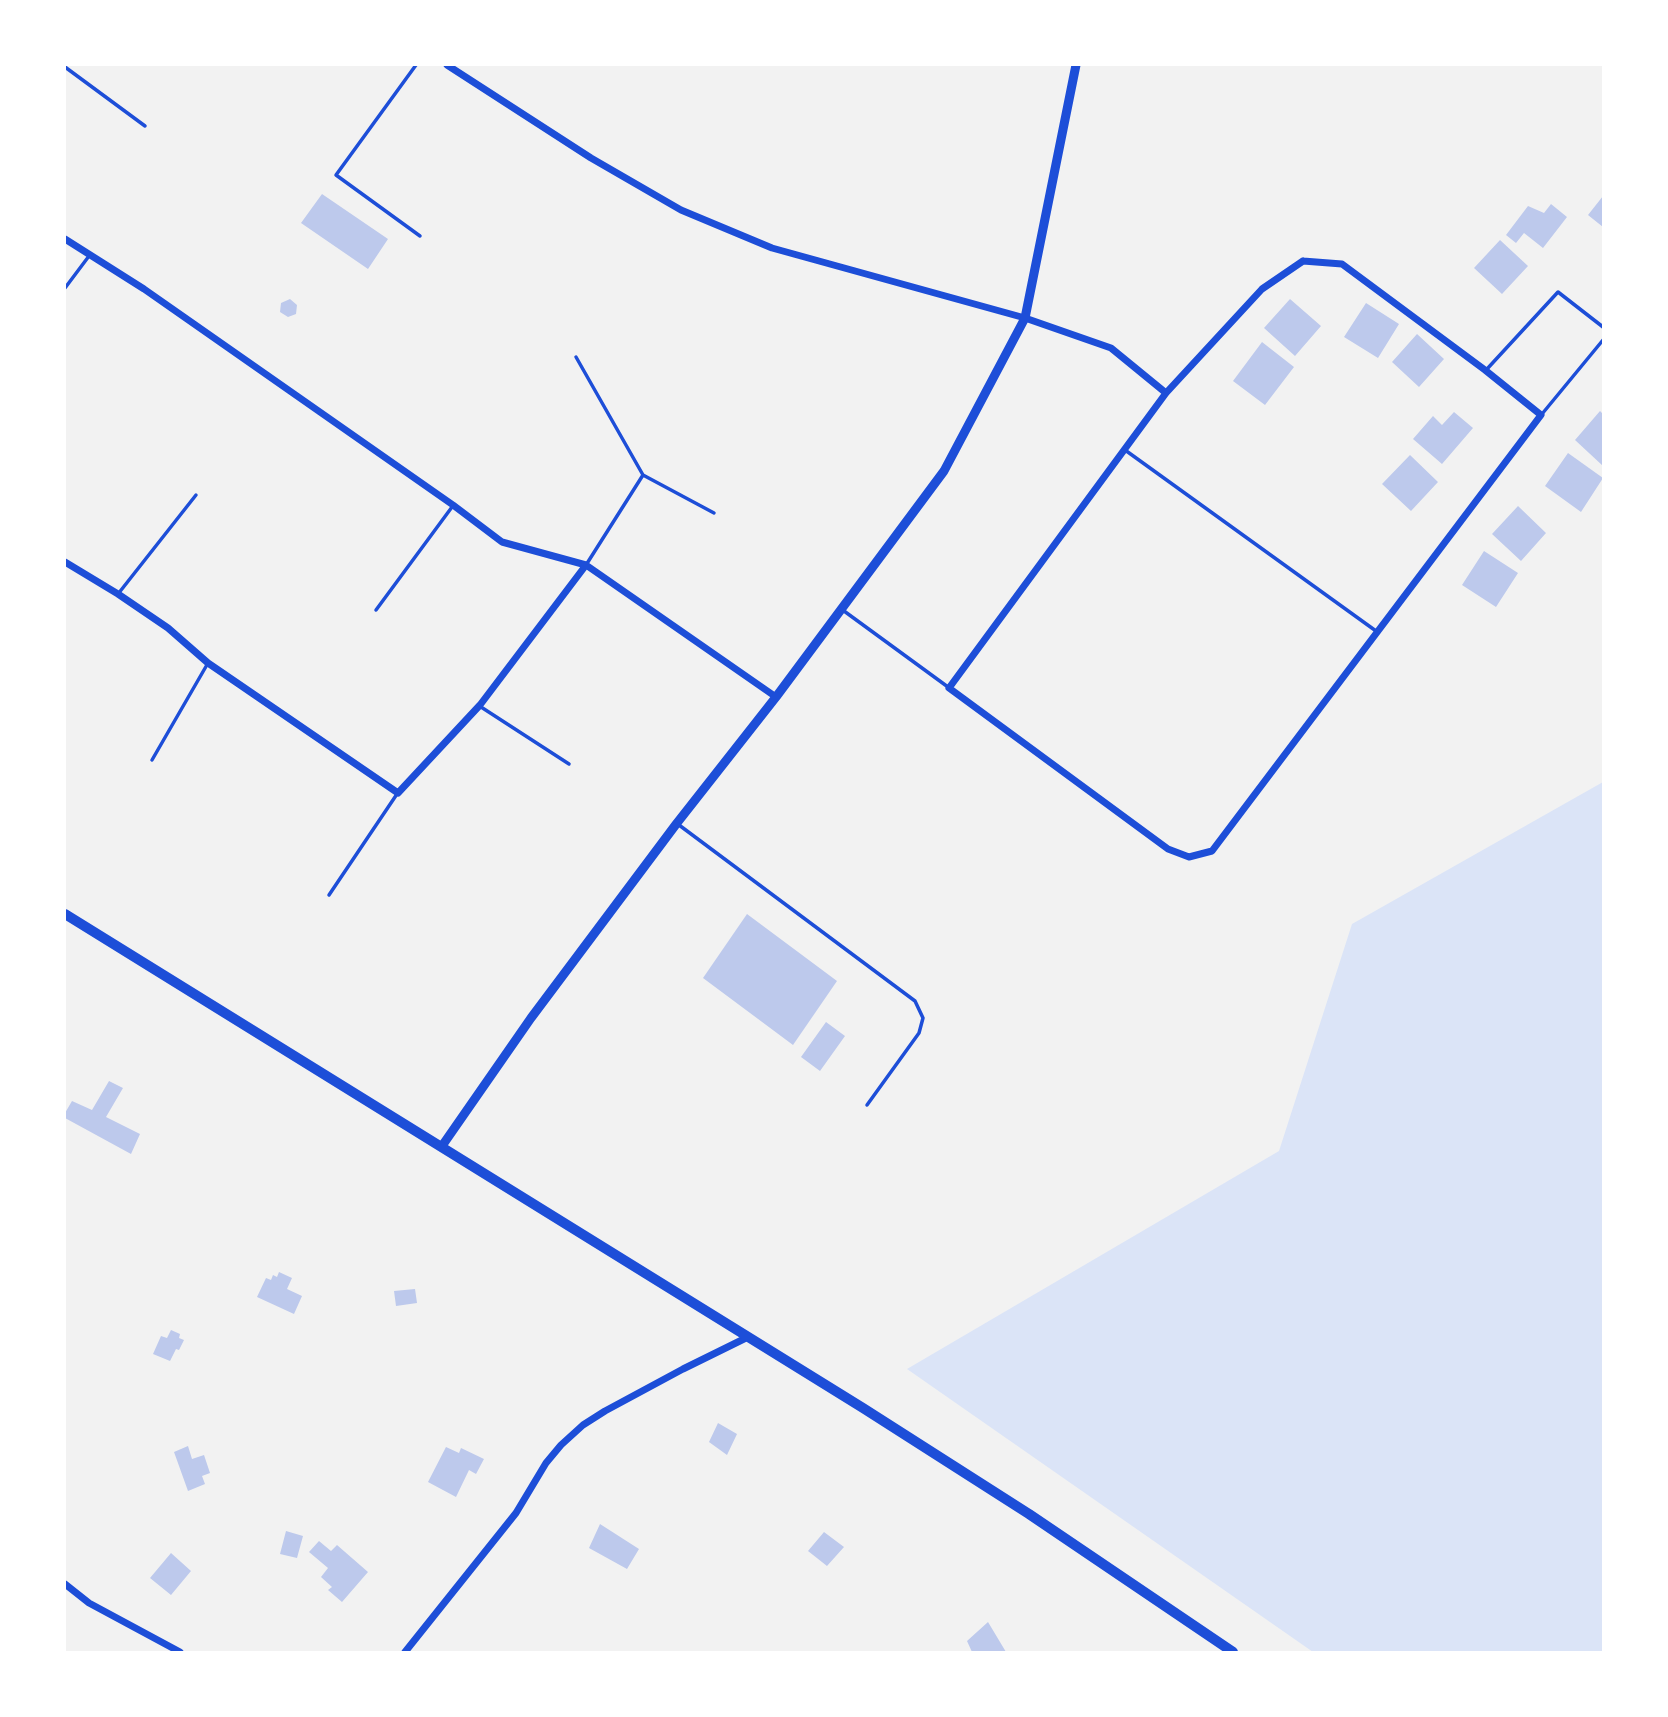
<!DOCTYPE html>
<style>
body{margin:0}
#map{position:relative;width:1668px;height:1717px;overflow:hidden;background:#f2f2f2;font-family:Montserrat,sans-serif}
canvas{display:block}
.frame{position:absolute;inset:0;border:66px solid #fff;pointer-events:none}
</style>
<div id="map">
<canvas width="1668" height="1717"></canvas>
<div class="frame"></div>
</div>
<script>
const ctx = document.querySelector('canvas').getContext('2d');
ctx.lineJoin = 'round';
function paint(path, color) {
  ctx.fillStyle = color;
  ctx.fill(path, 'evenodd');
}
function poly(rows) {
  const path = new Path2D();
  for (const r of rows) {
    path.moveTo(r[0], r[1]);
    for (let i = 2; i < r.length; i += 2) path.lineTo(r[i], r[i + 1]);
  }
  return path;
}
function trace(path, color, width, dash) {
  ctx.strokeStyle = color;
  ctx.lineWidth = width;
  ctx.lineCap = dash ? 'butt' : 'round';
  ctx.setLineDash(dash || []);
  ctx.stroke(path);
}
const green = poly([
 [1603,782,1603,1652,1313,1652,907,1369,1279,1151,1352,924]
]);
const building = poly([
 [322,194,388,239,368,269,301,223],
 [1603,196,1603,227,1588,215],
 [1551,204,1567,217,1543,248,1524,233,1516,243,1506,235,1528,206,1544,213],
 [1500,240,1528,266,1502,294,1474,268],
 [290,299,297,305,296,314,288,317,280,312,281,303],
 [1290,299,1321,326,1295,356,1264,328],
 [1366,303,1399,324,1378,358,1344,337],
 [1417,334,1444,359,1419,387,1392,362],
 [1262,342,1294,367,1265,405,1233,381],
 [1600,411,1603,414,1603,466,1575,440],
 [1454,412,1473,428,1442,464,1413,439,1433,416,1442,425],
 [1568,453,1603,478,1581,512,1545,486],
 [1410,455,1438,482,1411,511,1382,484],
 [1518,506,1546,533,1521,561,1492,534],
 [1484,551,1518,573,1496,607,1462,585],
 [747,914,837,981,793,1045,703,978],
 [826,1022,845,1036,820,1071,801,1057],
 [109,1081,123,1088,106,1117,140,1134,131,1154,65,1118,65,1113,72,1101,92,1110],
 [279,1272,292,1278,287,1289,302,1296,294,1314,257,1297,266,1278,271,1280,273,1275,277,1277],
 [415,1289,417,1303,396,1306,394,1291],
 [171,1330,180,1334,179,1338,184,1340,179,1350,176,1349,170,1361,153,1354,161,1336,167,1338],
 [718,1423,737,1434,727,1455,709,1442],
 [188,1446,192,1459,204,1455,210,1473,202,1476,205,1484,188,1491,174,1452],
 [446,1447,459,1453,461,1448,484,1459,476,1474,469,1470,456,1497,428,1482],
 [600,1524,639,1549,627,1569,589,1548],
 [286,1531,303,1536,297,1558,280,1554],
 [824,1532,844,1547,827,1566,808,1551],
 [319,1541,331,1551,337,1545,368,1572,342,1602,328,1590,332,1587,321,1577,328,1568,309,1552],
 [171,1553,191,1571,171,1595,150,1578],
 [988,1622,1006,1652,972,1652,967,1641]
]);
const service = poly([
 [416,65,336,175,420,236],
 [65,67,145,126],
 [65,288,89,256],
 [576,357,643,475],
 [1487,369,1558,292,1603,327],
 [1542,414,1603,340],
 [1125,450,1376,631],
 [586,565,643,475,714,513],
 [118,594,196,495],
 [376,610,452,507],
 [844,611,948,687],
 [481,707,569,764],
 [152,760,208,663],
 [679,825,915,1001,923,1018,919,1033,867,1105],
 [329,895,397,794]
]);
const minor = poly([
 [447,65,591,158,681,210,772,248,1025,318,1111,348,1166,393],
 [65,239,144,289,453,505,502,542,586,565,776,697],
 [1303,261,1342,264,1485,370,1541,415,1212,851,1189,857,1168,849,949,688,1166,393,1262,289,1303,261],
 [65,562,118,594,168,628,208,663,398,793,480,705,586,565],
 [65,1584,89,1603,180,1652],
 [405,1652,516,1513,546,1463,561,1445,583,1425,605,1411,683,1369,748,1337]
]);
const tertiary = poly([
 [442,1146,531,1018,677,823,776,697,944,471,1025,318,1076,65]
]);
const secondary = poly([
 [65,914,863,1408,1029,1514,1233,1652]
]);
paint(green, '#dbe4f7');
paint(building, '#bdc9ec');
trace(service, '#1d4ed8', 3.5);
trace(minor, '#1d4ed8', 7);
trace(tertiary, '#1d4ed8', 9);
trace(secondary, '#1d4ed8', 10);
</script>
